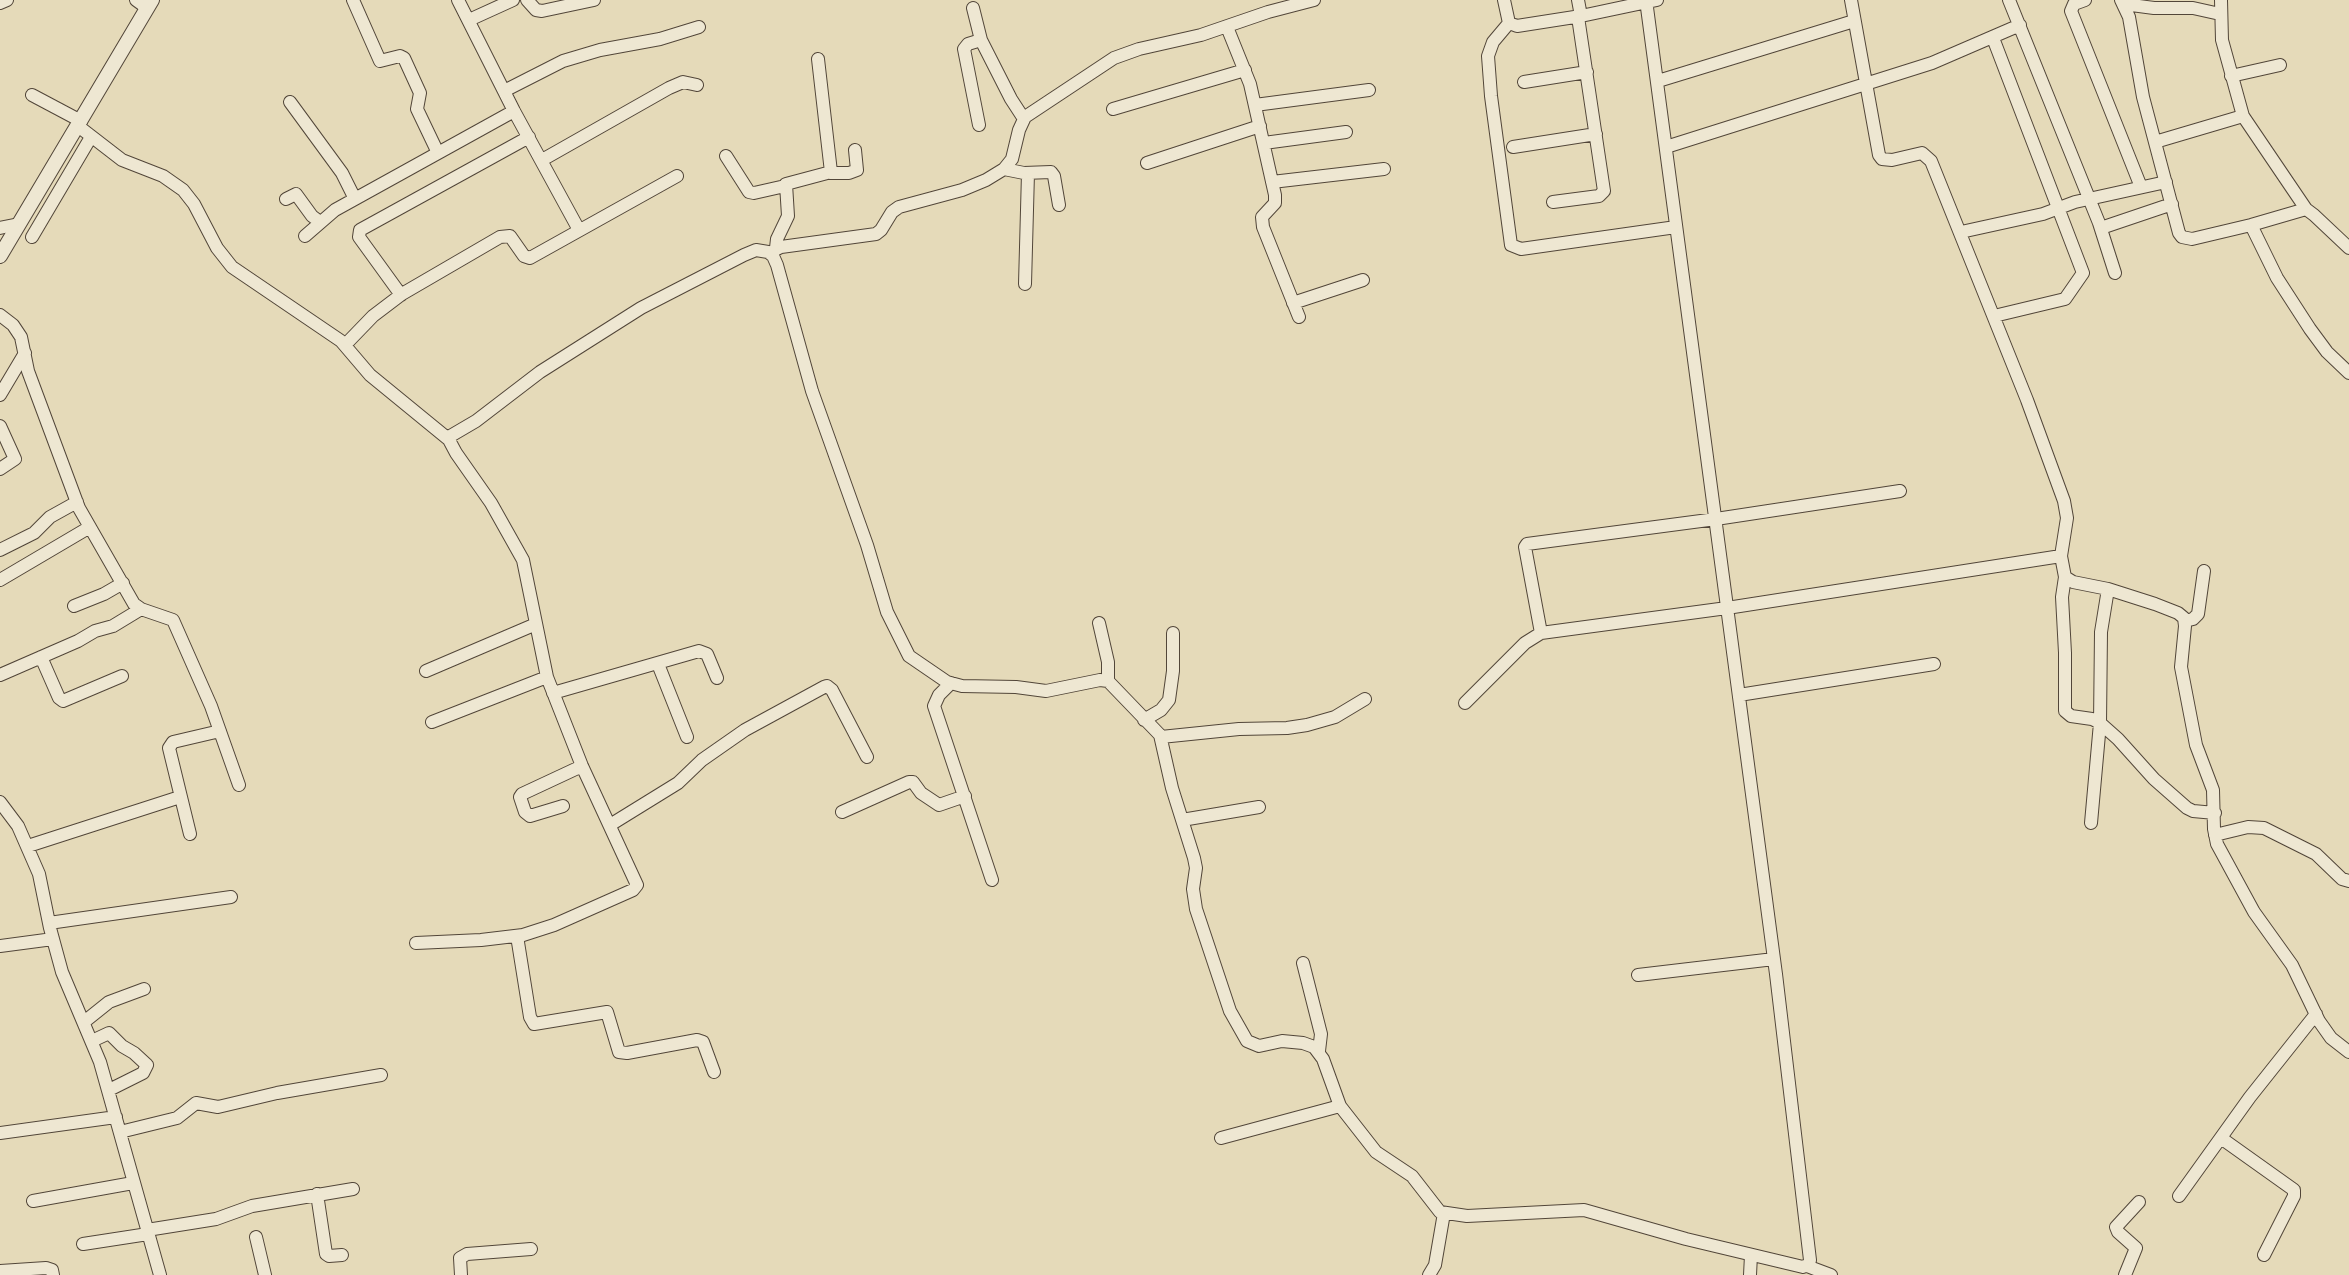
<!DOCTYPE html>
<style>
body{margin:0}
canvas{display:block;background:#e5dab9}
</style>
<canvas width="2349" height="1275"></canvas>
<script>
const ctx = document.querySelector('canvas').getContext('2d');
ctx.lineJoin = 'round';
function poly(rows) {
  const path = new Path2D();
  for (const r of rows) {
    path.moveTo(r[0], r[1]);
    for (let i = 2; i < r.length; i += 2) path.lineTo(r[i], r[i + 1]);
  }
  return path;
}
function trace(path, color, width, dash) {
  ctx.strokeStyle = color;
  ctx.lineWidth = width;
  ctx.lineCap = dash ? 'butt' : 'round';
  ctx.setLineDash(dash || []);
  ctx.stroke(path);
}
const minor = poly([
 [136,0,147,8],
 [353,0,380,61,400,56,404,58,420,93,417,109,438,153],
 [458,0,514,111,579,230],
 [527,0,536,10,542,11,594,0],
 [1504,0,1509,23,1517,26,1581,16,1657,0],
 [1578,0,1581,16],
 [1851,0,1879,155,1882,159,1892,160,1922,153,1931,161,2027,400,2064,501,2067,518,2061,556,2065,577,2073,582,2108,589,2155,604,2178,613,2184,618,2185,626,2181,667,2196,745,2213,790,2214,829,2217,844,2254,912,2292,965,2319,1021,2331,1038,2349,1052],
 [2009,0,2099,223,2115,273],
 [2085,0,2074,4,2071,11,2141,187],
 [2121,0,2129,17,2143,97,2179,233,2182,237,2192,239,2251,225,2306,209,2314,215,2349,248],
 [2221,0,2222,40,2243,116,2306,209],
 [0,3,7,0],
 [2124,4,2154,8,2193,8,2220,14],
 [973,8,981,40,1011,99,1024,119],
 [469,20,513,0],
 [1509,23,1493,42,1488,56,1491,96,1511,245,1521,249,1676,227],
 [1227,27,1250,84,1275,195,1275,203,1262,217,1263,227,1299,317],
 [1993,38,2083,273,2065,299,1994,316],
 [2231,76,2280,65],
 [1658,81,1854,21],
 [1524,82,1587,72],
 [504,91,563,61,600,50,660,39,699,27],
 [32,95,81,121],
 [290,102,342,173,355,199],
 [1255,105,1369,90],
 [1113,109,1245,70],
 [979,125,964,49,968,44,981,40],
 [78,126,122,160,163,176,183,190,194,204,217,248,232,267,341,341,370,375,447,438,476,421,540,372,641,308,744,255,756,250,768,252,773,256,777,265,812,391,867,545,887,612,909,656,947,682,962,686,1016,687,1046,691,1100,680,1108,681,1160,735,1172,788,1194,858,1196,868,1193,889,1196,909,1230,1011,1247,1041,1259,1046,1282,1041,1303,1043,1314,1047,1323,1059,1340,1106,1376,1152,1412,1176,1440,1212,1467,1216,1584,1210,1686,1239,1803,1267,1809,1264,1810,1260,1776,974,1646,0],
 [2155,142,2243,116],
 [1264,143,1346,132],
 [1513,147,1596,134],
 [1666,147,1932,63,2020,25],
 [726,156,749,192,754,193,785,186],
 [542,160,669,88,683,82,697,85],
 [1147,163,1260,126],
 [1004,169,1024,173,1051,172,1054,176,1059,205],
 [830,173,849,173,857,170,855,150],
 [1272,182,1384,169],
 [286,199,296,194,312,216,320,222],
 [1553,202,1599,196,1604,191,1578,17],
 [2251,225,2277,278,2310,329,2327,352,2349,373],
 [0,228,19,224],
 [2101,228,2172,204],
 [1961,232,2043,214,2075,202,2166,182],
 [305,236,335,210,514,111],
 [32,237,91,137],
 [776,248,777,239,788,216,786,184,831,172,818,59],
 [769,253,781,247,876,234,881,230,892,212,899,207,962,190,986,180,1004,169,1012,159,1019,130,1025,117,1114,58,1139,49,1201,35,1268,12,1314,0],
 [1025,284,1028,173],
 [401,295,359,237,360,230,529,137],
 [1293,303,1363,280],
 [0,315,13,325,21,337,28,371,79,508,134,604,141,609,173,620,211,706,239,785],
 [345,345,373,316,402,294,500,237,510,236,524,256,530,258,677,176],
 [0,395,25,353],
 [0,426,15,459,0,469],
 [0,550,34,533,50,517,77,502],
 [2065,577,2062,597,2065,653,2065,711,2071,716,2092,719,2100,723,2118,739,2154,779,2187,808,2193,811,2215,813],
 [0,580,90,527],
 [74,606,104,594,123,583],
 [2185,621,2193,619,2198,614,2204,571],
 [1099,623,1108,662,1108,681],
 [1541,633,1525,547,1527,544,1716,519,1900,491],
 [41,657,59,698,63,701,122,676],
 [658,664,687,737],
 [426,671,536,624],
 [0,675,78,641,95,631,113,626,141,609],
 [951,683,939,695,934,706,992,880],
 [553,693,699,651,707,654,717,678],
 [1739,695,1934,664],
 [1465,703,1525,643,1541,633,1727,608,2061,556],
 [1144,720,1161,710,1169,700,1173,671,1173,633],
 [432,722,547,677],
 [1161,737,1239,729,1287,728,1307,725,1335,717,1365,699],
 [0,802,18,826,39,874,50,928,62,972,100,1062,160,1275],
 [563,806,530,816,525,812,520,797,522,794,582,766],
 [842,812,909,782,913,782,921,793,939,805,965,796],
 [1182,820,1259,807],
 [2091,823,2100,723,2101,632,2108,589],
 [610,825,678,783,702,760,745,730,824,687,827,686,832,690,867,757],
 [190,834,169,748,173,742,220,731],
 [2215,835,2248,827,2264,828,2316,854,2342,879,2349,881],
 [28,846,180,797],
 [49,923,231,897],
 [517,936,530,1017,534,1024,607,1012,619,1052,627,1053,697,1040,703,1042,714,1072],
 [416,943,481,940,523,935,554,925,633,890,637,885,582,766,547,677,523,560,491,503,456,453,448,438],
 [0,946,53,939],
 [1303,963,1321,1034,1319,1051],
 [1638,975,1774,959],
 [84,1022,109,1002,144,989],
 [92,1041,109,1033,122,1046,134,1053,147,1065,143,1073,109,1090],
 [120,1132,177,1118,196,1103,218,1107,277,1093,381,1075],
 [0,1133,116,1117],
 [1221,1138,1340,1106],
 [2221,1138,2294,1190,2294,1196,2264,1255],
 [317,1194,326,1254,329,1256,342,1255],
 [2179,1196,2250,1097,2316,1014],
 [33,1201,133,1183],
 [147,1230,216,1219,252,1206,353,1189],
 [256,1237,265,1275],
 [83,1244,148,1234],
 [1807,1266,1831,1275],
 [0,1271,46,1268,52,1270,53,1275],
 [461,1275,460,1258,467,1254,531,1249],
 [1429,1275,1435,1265,1444,1213],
 [1750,1275,1751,1255],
 [2125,1275,2136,1248,2118,1232,2116,1227,2139,1202]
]);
const tertiary = poly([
 [0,256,152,0]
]);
trace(minor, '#524639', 14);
trace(tertiary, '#524639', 16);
trace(minor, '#eee7d2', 12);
trace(tertiary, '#eee7d2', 14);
</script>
